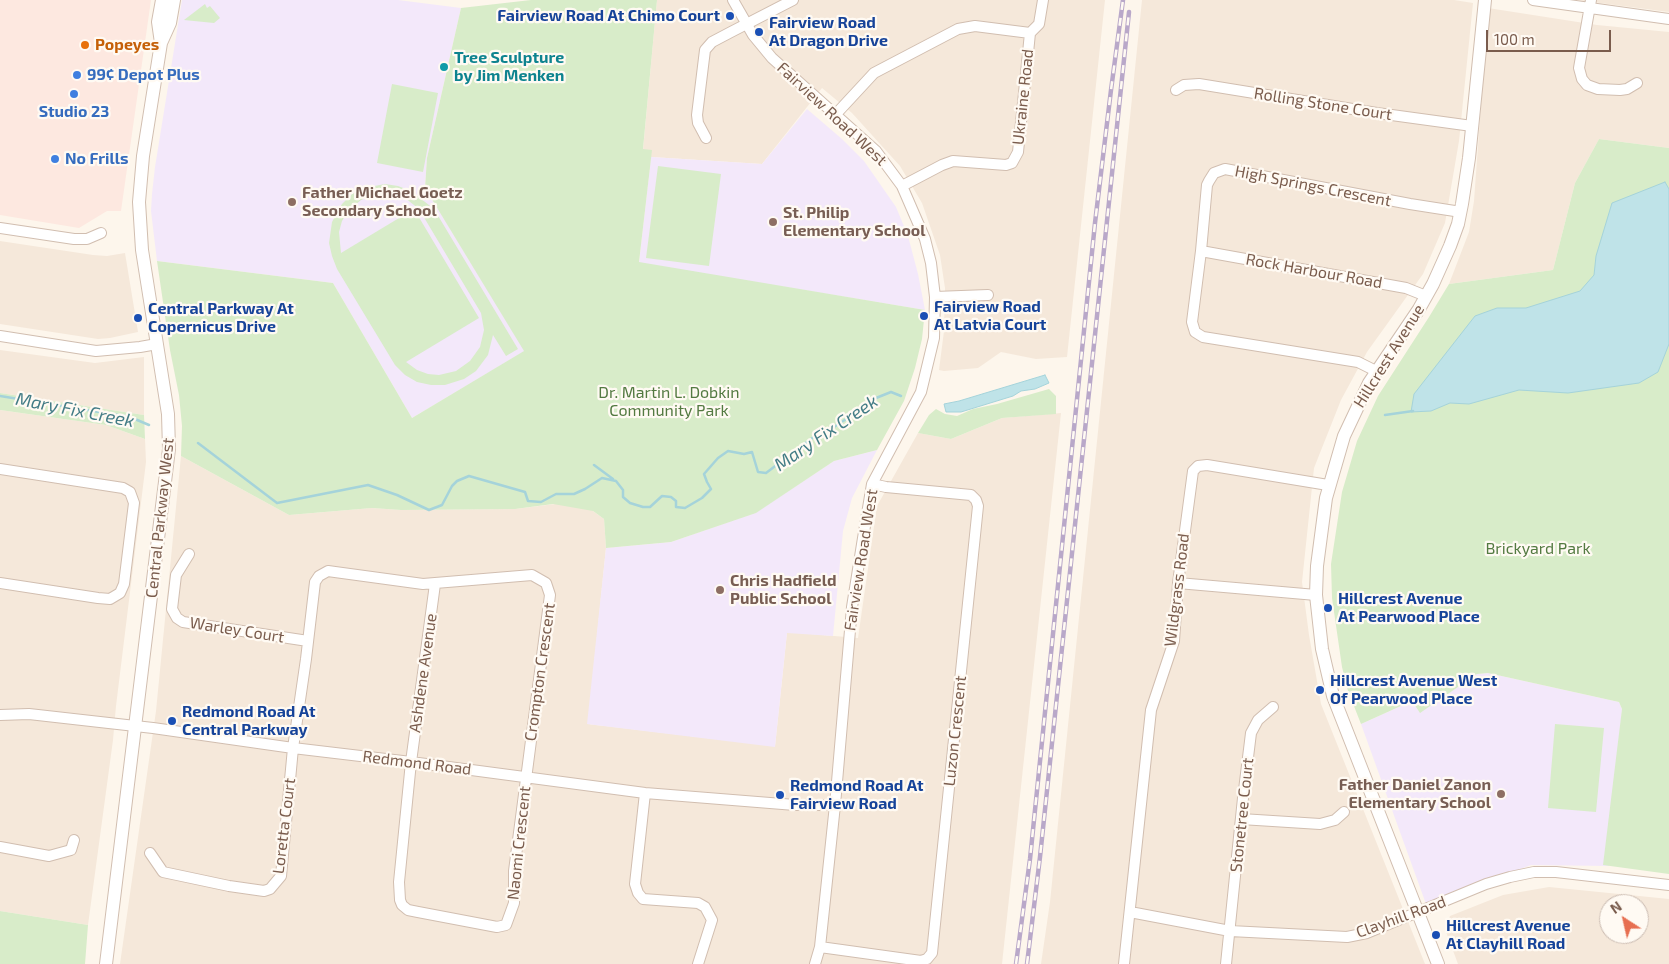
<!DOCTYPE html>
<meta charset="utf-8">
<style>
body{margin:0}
#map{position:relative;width:1669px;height:964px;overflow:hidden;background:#fdf6ec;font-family:"Exo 2",sans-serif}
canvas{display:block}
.north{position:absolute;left:1599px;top:894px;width:50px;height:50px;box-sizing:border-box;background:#fffaf3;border:1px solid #cabbb1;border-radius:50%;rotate:325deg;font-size:14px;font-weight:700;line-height:20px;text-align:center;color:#7a5c4d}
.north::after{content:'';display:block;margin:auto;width:18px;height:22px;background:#e76f51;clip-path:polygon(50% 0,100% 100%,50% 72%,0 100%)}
.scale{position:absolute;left:1486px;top:30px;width:125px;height:22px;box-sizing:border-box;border:2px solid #7a5c4d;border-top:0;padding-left:6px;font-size:15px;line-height:18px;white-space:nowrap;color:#7a5c4d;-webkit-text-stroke:4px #fffaf3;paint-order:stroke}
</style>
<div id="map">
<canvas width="1669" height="964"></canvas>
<div class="north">N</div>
<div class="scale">100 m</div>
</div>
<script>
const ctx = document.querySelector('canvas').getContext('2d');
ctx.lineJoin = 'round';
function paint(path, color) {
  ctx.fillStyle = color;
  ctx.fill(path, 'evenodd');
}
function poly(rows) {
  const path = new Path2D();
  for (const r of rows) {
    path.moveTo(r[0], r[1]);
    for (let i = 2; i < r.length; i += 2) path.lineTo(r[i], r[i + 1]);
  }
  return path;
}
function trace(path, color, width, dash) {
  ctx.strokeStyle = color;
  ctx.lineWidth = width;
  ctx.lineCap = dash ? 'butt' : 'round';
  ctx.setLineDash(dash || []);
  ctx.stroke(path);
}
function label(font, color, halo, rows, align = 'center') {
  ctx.font = font + ' "Exo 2",sans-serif';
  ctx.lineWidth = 4.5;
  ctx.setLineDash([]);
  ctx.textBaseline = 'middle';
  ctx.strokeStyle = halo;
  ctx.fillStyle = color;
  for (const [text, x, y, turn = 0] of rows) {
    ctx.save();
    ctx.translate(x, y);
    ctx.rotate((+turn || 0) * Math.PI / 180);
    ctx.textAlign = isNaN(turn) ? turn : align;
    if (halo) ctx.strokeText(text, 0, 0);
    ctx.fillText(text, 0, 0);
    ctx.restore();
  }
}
const residential = poly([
 [657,0,1105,0,1067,357,1036,359,1001,352,978,368,944,371,939,370,944,331,945,288,940,255,922,203,900,166,852,113,822,88,762,164,651,157,651,150,643,150],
 [1142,0,1454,0,1473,3,1459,141,1445,223,1423,274,1367,352,1341,400,1314,468,1302,582,1309,635,1321,704,1425,964,1041,964,1050,902],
 [1577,0,1669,0,1669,12],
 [1488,8,1597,25,1669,32,1669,148,1599,139,1575,183,1553,270,1449,284,1469,232,1474,201],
 [0,241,93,255,107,256,125,253,138,332,110,338,98,339,0,324],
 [0,350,95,363,144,357,144,415,0,393],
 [0,410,106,425,145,439,146,462,116,706,113,740,88,925,0,911],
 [1061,413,1002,964,120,964,156,711,181,456,289,515,372,508,401,510,515,509,579,501,604,519,606,548,588,724,775,746,787,632,858,638,877,506,918,433,951,439,1002,418],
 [1549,887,1669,899,1669,964,1458,964,1445,929,1450,916,1503,895],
 [1609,904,1639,904,1639,934,1609,934]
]);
const commercial = poly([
 [0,0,151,0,121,211,107,211,79,228,0,215]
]);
const education = poly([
 [182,0,398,0,461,8,427,158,425,188,525,351,412,418,333,283,157,261,151,211,152,194,155,167],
 [807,109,842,139,864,161,896,207,908,236,918,274,925,310,639,263,651,157,762,164],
 [877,450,852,498,843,531,833,636,787,633,775,747,587,724,606,548,671,542,755,513,834,461],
 [1488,673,1619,702,1622,709,1609,866,1531,865,1426,904,1361,724,1412,701,1420,712,1477,674]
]);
const green = poly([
 [531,0,657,0,643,149,652,150,639,262,925,310,922,339,915,368,904,401,877,450,834,461,756,513,671,542,606,548,604,519,593,511,553,504,515,509,401,510,372,508,289,515,181,456,182,426,179,395,170,350,157,261,333,283,412,418,524,351,425,188,427,158,461,8],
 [205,4,207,8,210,6,220,18,214,23,184,20],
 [392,84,438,93,423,172,377,163],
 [1599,139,1669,148,1669,874,1603,865,1622,709,1619,702,1488,673,1477,674,1420,713,1412,701,1361,724,1348,691,1342,667,1332,598,1331,564,1342,492,1357,441,1378,396,1429,317,1449,284,1553,270,1575,183],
 [658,166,721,174,709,266,646,258],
 [385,184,398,186,411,191,434,209,518,349,506,356,493,335,488,355,476,371,464,379,445,385,431,385,417,382,405,375,395,365,337,269,332,256,329,243,332,222,342,204,352,194,364,188],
 [383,193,394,194,405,198,419,209,481,313,484,330,480,347,470,361,456,371,439,375,428,374,417,370,406,362,479,318,414,209,341,253,339,232,342,221,348,211,361,200,372,195],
 [1049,389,1056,396,1056,414,1002,418,951,439,918,433,929,415,936,409,945,414,957,416,973,409,997,404],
 [0,393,144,415,145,439,106,425,0,410],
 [1555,724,1604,728,1596,812,1548,808],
 [0,911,88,925,85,964,0,964]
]);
const water = poly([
 [1665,182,1669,189,1669,344,1658,372,1639,383,1568,393,1519,390,1469,404,1450,403,1431,411,1411,412,1414,394,1475,316,1497,308,1526,308,1580,291,1594,275,1596,256,1612,203,1665,182],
 [1045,375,1049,383,1035,389,1021,391,1013,396,961,412,946,412,944,404,959,401,1045,375]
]);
const stream = poly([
 [0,396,130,417,149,425],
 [1385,415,1413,411],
 [198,443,277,503,368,485,397,495,429,510,442,505,452,486,457,481,469,476,525,492,528,501,541,502,556,494,574,494,585,489,602,478,616,481,623,490,623,497,630,503,643,507,650,507,662,496,671,497,676,501,676,507,685,508,702,498,711,489,707,482,704,474,718,458,728,451,744,454,752,452,758,472,766,473,819,433,834,427,863,408,871,400,891,392,901,396],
 [594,465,613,479]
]);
const minor = poly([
 [733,0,753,35,772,58,876,151,902,186,925,239,931,263,935,297,934,338,921,392,872,484,863,538,852,607,835,805,820,947,815,964],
 [1533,0,1669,19],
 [1591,0,1579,68,1582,79,1587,85,1598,89,1620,90,1627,89,1637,83],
 [1176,90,1184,85,1199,84,1377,113,1472,126],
 [836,114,874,73,958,29,975,26,1030,33,1039,24,1043,0],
 [706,138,698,123,697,115,705,50,712,42,731,32,793,0],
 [902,186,942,165,953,161,1006,165,1012,163,1018,152,1030,33],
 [0,228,74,239,87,239,101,233],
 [1201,251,1406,288,1426,296],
 [935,297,988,295],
 [0,336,96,351,140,347,157,344],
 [1376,371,1358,362,1203,337,1195,332,1192,322,1201,251,1207,185,1209,181,1214,173,1225,169,1410,204,1461,212],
 [0,469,123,488,130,492,134,503,124,584,120,593,110,599,98,598,0,583],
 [189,554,176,575,172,609,177,618,183,622,308,641],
 [1178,583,1316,595],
 [0,715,29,714,153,728,293,748,411,762,645,793,795,805,835,805],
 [645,793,635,884,638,893,643,899,698,903,705,907,712,920,698,964],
 [1241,819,1320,824,1335,820,1344,812],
 [0,847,49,856,71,850,74,840],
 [150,853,163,872,229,886,264,891,270,889,281,876,293,748,306,659,315,582,319,576,328,571,335,572,423,584,532,575,546,583,550,595,514,871,514,903,506,925,497,927,418,912,408,910,402,905,400,900,399,882,411,762,435,584],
 [1130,912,1230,931,1347,937,1367,933,1486,884,1510,877,1534,872,1556,872,1669,885],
 [820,947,921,961,927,959,932,953,978,506,976,500,971,495,886,487,872,484],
 [1124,964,1151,710,1174,641,1178,583,1193,471,1198,466,1207,465,1328,485],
 [1226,964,1243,798,1251,733,1258,720,1273,707]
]);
const tertiary = poly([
 [161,43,170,23,174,0],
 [106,964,169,449,168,414,142,250,139,202,143,156,161,43,158,22,162,0],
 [1438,964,1333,696,1322,649,1316,595,1317,566,1326,498,1344,436,1369,383,1419,309,1433,284,1450,246,1458,224,1462,204,1469,158,1485,0]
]);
const rail = poly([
 [1016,964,1030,859,1095,223,1111,90,1123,0],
 [1027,964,1040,857,1129,12]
]);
const markers = [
 [730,16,5,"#1a4fb4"],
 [759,32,5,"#1a4fb4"],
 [85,45,5,"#e8710a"],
 [444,67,5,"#0f9aa8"],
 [77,75,5,"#3f7fe0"],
 [74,94,5,"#3f7fe0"],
 [55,159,5,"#3f7fe0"],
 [292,202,5,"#8d6e63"],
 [773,222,5,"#8d6e63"],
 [924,316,5,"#1a4fb4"],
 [138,318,5,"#1a4fb4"],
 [720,590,5,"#8d6e63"],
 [1328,608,5,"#1a4fb4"],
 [1320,690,5,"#1a4fb4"],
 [172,721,5,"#1a4fb4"],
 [1501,794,5,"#8d6e63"],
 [780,795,5,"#1a4fb4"],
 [1436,935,5,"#1a4fb4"]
];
const transitNames = [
 ["Fairview Road At Chimo Court",720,16,"right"],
 ["Fairview Road",769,23],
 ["At Dragon Drive",769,41],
 ["Fairview Road",934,307],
 ["At Latvia Court",934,325],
 ["Central Parkway At",148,309],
 ["Copernicus Drive",148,327],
 ["Hillcrest Avenue",1338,599],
 ["At Pearwood Place",1338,617],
 ["Hillcrest Avenue West",1330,681],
 ["Of Pearwood Place",1330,699],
 ["Redmond Road At",182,712],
 ["Central Parkway",182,730],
 ["Redmond Road At",790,786],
 ["Fairview Road",790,804],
 ["Hillcrest Avenue",1446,926],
 ["At Clayhill Road",1446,944]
];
const foodNames = [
 ["Popeyes",95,45]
];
const cultureNames = [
 ["Tree Sculpture",454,58],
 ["by Jim Menken",454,76]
];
const shopNames = [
 ["99¢ Depot Plus",87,75],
 ["Studio 23",74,112,"center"],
 ["No Frills",65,159]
];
const streetNames = [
 ["Ukraine Road",1023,97,-84],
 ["Rolling Stone Court",1323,104,9],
 ["Fairview Road West",832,114,43],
 ["High Springs Crescent",1313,186,11],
 ["Rock Harbour Road",1314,271,10],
 ["Hillcrest Avenue",1389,356,-58],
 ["Central Parkway West",160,518,-84],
 ["Fairview Road West",861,560,-81],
 ["Wildgrass Road",1177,590,-83],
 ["Warley Court",237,630,9],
 ["Crompton Crescent",540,672,-82],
 ["Ashdene Avenue",423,673,-82],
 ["Luzon Crescent",955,731,-84],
 ["Redmond Road",417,763,7],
 ["Stonetree Court",1242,815,-84],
 ["Loretta Court",284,826,-83],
 ["Naomi Crescent",519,843,-84],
 ["Clayhill Road",1401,917,-20]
];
const educationNames = [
 ["Father Michael Goetz",302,193],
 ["Secondary School",302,211],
 ["St. Philip",783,213],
 ["Elementary School",783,231],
 ["Chris Hadfield",730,581],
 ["Public School",730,599],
 ["Father Daniel Zanon",1491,785,"right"],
 ["Elementary School",1491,803,"right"]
];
const parkNames = [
 ["Dr. Martin L. Dobkin",669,393],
 ["Community Park",669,411],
 ["Brickyard Park",1538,549]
];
const waterNames = [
 ["Mary Fix Creek",75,410,11],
 ["Mary Fix Creek",826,433,-34]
];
paint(residential, '#f5e8da');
paint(commercial, '#fde8e0');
paint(education, '#f3e8fa');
paint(green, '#d8ecc9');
paint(water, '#bfe3e8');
trace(water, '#a5d3da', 1);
trace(stream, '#a5d3da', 2.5);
trace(minor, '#d1beb0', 12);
trace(tertiary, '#d1beb0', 14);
trace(minor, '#fff', 10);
trace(tertiary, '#fff', 12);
trace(rail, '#b9a8c9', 4.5);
trace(rail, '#fffaf3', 2.5, [8]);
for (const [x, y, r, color] of markers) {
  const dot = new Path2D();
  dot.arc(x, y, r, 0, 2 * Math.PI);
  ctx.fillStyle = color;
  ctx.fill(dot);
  trace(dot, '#fffaf3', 2);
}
label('bold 16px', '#164399', '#fffaf3', transitNames, 'left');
label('bold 16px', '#c56008', '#fffaf3', foodNames, 'left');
label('bold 16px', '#0d838f', '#fffaf3', cultureNames, 'left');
label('bold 16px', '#366cbe', '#fffaf3', shopNames, 'left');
label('16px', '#7a5c4d', '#fffaf3', streetNames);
label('bold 16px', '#785e54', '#fffaf3', educationNames, 'left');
label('16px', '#537a41', '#fffaf3', parkNames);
label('italic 18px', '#437c86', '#fffaf3', waterNames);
</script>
